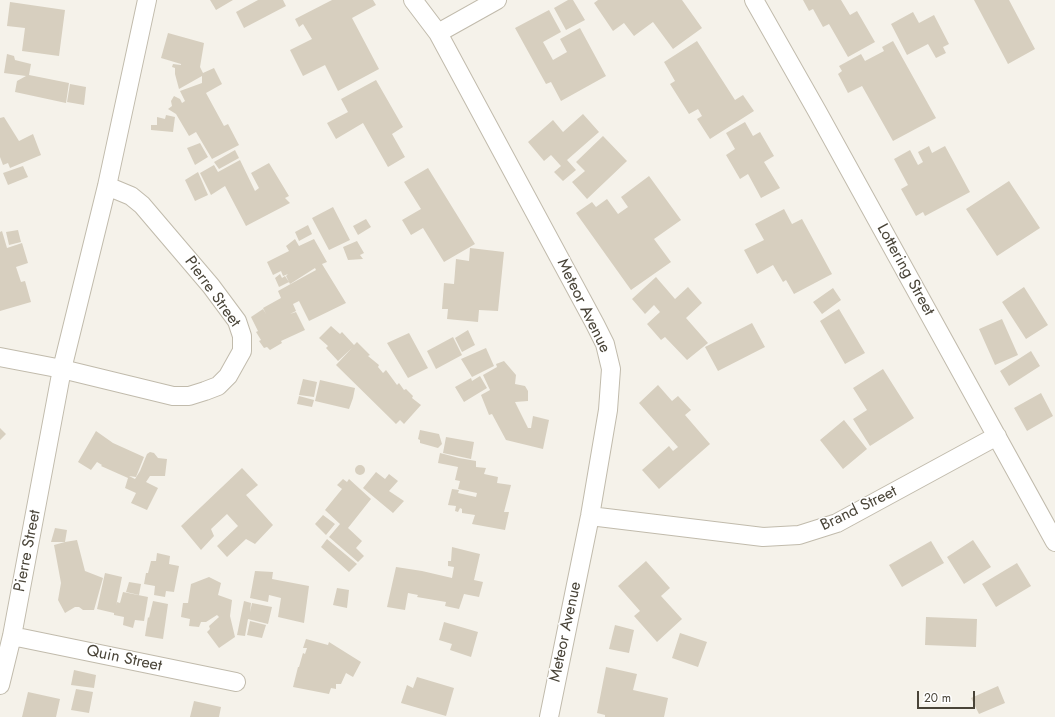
<!DOCTYPE html>
<style>
body{margin:0}
#map{position:relative;width:1055px;height:717px;overflow:hidden;background:#f5f2ea;font-family:Jost,sans-serif}
canvas{display:block}
.scale{position:absolute;left:917px;top:691px;width:58px;height:18px;box-sizing:border-box;border:2px solid #494438;border-top:0;padding-left:5px;font-size:12px;line-height:14px;white-space:nowrap;color:#494438;-webkit-text-stroke:3px #fff;paint-order:stroke}
</style>
<div id="map">
<canvas width="1055" height="717"></canvas>
<div class="scale">20 m</div>
</div>
<script>
const ctx = document.querySelector('canvas').getContext('2d');
ctx.lineJoin = 'round';
function paint(path, color) {
  ctx.fillStyle = color;
  ctx.fill(path, 'evenodd');
}
function poly(rows) {
  const path = new Path2D();
  for (const r of rows) {
    if (r.length === 3) {
      path.moveTo(r[0] + r[2], r[1]);
      path.arc(r[0], r[1], r[2], 0, 2 * Math.PI);
      continue;
    }
    path.moveTo(r[0], r[1]);
    for (let i = 2; i < r.length; i += 2) path.lineTo(r[i], r[i + 1]);
  }
  return path;
}
function trace(path, color, width, dash) {
  ctx.strokeStyle = color;
  ctx.lineWidth = width;
  ctx.lineCap = dash ? 'butt' : 'round';
  ctx.setLineDash(dash || []);
  ctx.stroke(path);
}
function label(font, color, halo, rows, align = 'center') {
  ctx.font = font + ' Jost,sans-serif';
  ctx.lineWidth = 3;
  ctx.setLineDash([]);
  ctx.textBaseline = 'middle';
  ctx.strokeStyle = halo;
  ctx.fillStyle = color;
  for (const [text, x, y, turn = 0] of rows) {
    ctx.save();
    ctx.translate(x, y);
    ctx.rotate((+turn || 0) * Math.PI / 180);
    ctx.textAlign = isNaN(turn) ? turn : align;
    if (halo) ctx.strokeText(text, 0, 0);
    ctx.fillText(text, 0, 0);
    ctx.restore();
  }
}
const building = poly([
 [210,0,233,0,216,10],
 [258,0,283,0,286,6,244,28,236,12],
 [332,0,373,0,376,5,352,18,379,69,338,91,325,65,303,76,290,50,312,39,303,24,299,27,295,19],
 [568,0,573,0,585,20,566,30,554,8],
 [598,0,682,0,702,28,673,49,653,22,634,36,624,23,613,31,594,3],
 [803,0,841,0,850,15,857,11,875,42,848,57,829,24,823,27,813,9,809,11],
 [974,0,1009,0,1035,49,1008,64],
 [10,2,65,10,59,56,22,51,25,28,7,26],
 [549,10,561,32,543,42,553,60,567,52,560,39,580,28,606,76,561,101,551,82,546,84,515,28],
 [913,12,919,23,934,15,949,44,943,47,946,53,936,58,928,44,907,55,891,24],
 [168,33,204,43,200,67,203,73,214,68,222,84,206,93,224,126,228,124,239,145,212,159,196,132,189,136,176,114,168,109,172,106,171,101,174,96,180,99,182,103,185,101,180,91,202,83,202,76,179,89,175,74,175,68,172,67,173,64,181,65,181,64,161,58],
 [697,41,735,100,743,95,754,111,710,139,697,119,702,116,698,109,689,114,670,84,675,81,664,62],
 [893,41,936,118,893,141,862,86,848,93,838,74,842,71,839,66,861,54,865,61,884,51,882,47],
 [7,54,14,56,15,60,31,64,29,75,69,83,66,103,15,92,17,81,26,76,4,73],
 [376,80,403,127,392,134,405,157,388,167,363,123,336,139,327,123,348,112,341,99],
 [70,84,86,87,84,105,67,102],
 [583,114,599,132,567,160,576,170,563,181,554,172,561,166,551,155,544,161,528,142,553,120,563,132],
 [166,115,175,117,173,132,151,130,151,125,157,125,157,117,165,119],
 [4,117,19,141,33,134,41,155,10,168,8,163,3,165,0,157,0,118],
 [745,122,753,136,760,132,774,156,764,162,780,188,761,198,748,174,740,179,726,155,735,149,726,133],
 [603,136,627,161,587,199,572,182,585,171,576,162],
 [200,143,208,157,195,165,187,148],
 [929,146,932,153,945,146,970,192,925,216,923,212,916,216,901,189,908,185,894,159,910,150,918,165,923,162,918,152],
 [235,150,239,158,219,169,214,162],
 [240,160,255,191,259,188,251,173,269,163,289,196,285,198,290,203,246,226,225,186,211,195,200,173,214,165,218,172],
 [23,166,28,177,8,185,3,173],
 [428,168,475,244,444,262,423,228,411,235,402,220,421,209,404,182],
 [198,172,208,195,195,201,185,180],
 [649,176,681,220,654,239,671,262,631,290,576,213,592,202,596,207,607,199,618,214,628,207,621,197],
 [1009,181,1040,228,997,256,966,209],
 [333,207,350,240,329,250,312,218],
 [784,209,792,224,802,219,832,274,794,294,786,280,783,282,773,265,757,274,744,250,764,240,755,224],
 [366,219,371,227,358,235,353,226],
 [308,225,312,234,299,241,295,232],
 [18,230,21,242,9,245,6,232],
 [2,231,7,248,22,243,28,263,16,267,21,282,25,281,31,302,0,311,0,232],
 [295,239,299,246,314,239,327,262,322,264,346,303,309,321,299,301,293,304,296,311,290,314,296,312,305,330,281,341,282,343,270,350,267,347,264,348,259,341,261,340,256,332,258,331,251,317,263,309,266,314,263,308,281,298,278,291,316,270,315,268,290,284,286,276,288,274,283,276,281,271,273,275,267,262,289,251,286,246],
 [357,241,364,253,360,255,363,259,348,260,343,247],
 [470,248,504,252,498,311,479,310,478,322,447,319,448,309,442,309,444,283,454,284,456,259,469,261],
 [280,274,282,278,285,276,289,282,279,287,275,278],
 [656,277,675,299,688,287,702,303,686,318,708,343,687,360,665,337,661,340,647,324,660,312,654,305,645,314,632,299],
 [1024,287,1048,325,1026,339,1002,302],
 [833,288,841,300,822,314,813,302],
 [839,309,865,353,845,364,820,321],
 [1002,319,1018,355,995,365,979,329],
 [752,323,765,347,718,371,705,347],
 [331,326,340,334,342,332,354,345,357,342,370,355,368,356,379,365,378,367,383,373,386,370,397,385,399,383,404,390,406,389,413,396,412,398,421,405,404,424,400,420,396,424,336,365,352,348,338,361,326,348,328,346,319,338],
 [468,330,475,345,462,352,455,338],
 [409,333,428,368,408,378,387,343],
 [453,337,462,355,436,369,427,351],
 [486,348,494,366,472,377,461,359],
 [1031,351,1040,366,1009,386,1000,371],
 [504,361,516,375,515,384,525,386,528,391,528,401,515,402,528,428,531,428,533,416,549,420,543,449,506,440,492,414,489,415,481,395,490,390,483,375,497,367,496,364],
 [883,369,914,418,870,446,853,419,867,410,853,388],
 [480,376,487,388,464,402,455,387,471,378,472,381],
 [303,379,317,382,314,397,299,395],
 [320,380,355,388,353,398,349,409,315,401],
 [658,385,672,401,678,396,691,410,685,415,710,444,659,489,642,470,669,446,673,451,678,447,639,403],
 [1041,393,1053,416,1027,431,1014,408],
 [299,396,314,400,312,407,297,404],
 [844,420,867,449,843,469,820,440],
 [0,428,6,434,0,440],
 [420,430,439,434,442,444,438,448,420,443,420,440,418,439],
 [96,431,113,443,144,457,136,477,129,476,135,479,140,471,147,454,150,452,154,453,158,458,167,459,165,476,150,476,146,482,158,488,147,510,131,503,136,493,125,488,128,478,101,466,102,465,97,462,91,470,78,462],
 [446,437,474,442,471,459,443,453],
 [440,453,459,458,476,461,476,467,486,468,484,474,498,477,497,483,511,485,504,512,509,512,505,530,472,524,475,515,462,513,462,509,460,508,458,512,455,511,456,506,448,505,452,489,459,490,458,493,476,497,477,493,458,489,460,481,455,480,458,467,438,463],
 [360,470,5],
 [242,468,258,485,246,495,273,525,255,544,246,539,227,557,217,546,238,526,227,514,211,529,214,536,201,550,181,526],
 [376,472,385,479,389,474,398,481,389,491,404,501,393,513,363,488],
 [343,479,347,482,349,479,371,499,348,528,362,541,356,548,364,556,358,562,329,537,340,524,325,510,342,489,337,485],
 [323,515,335,524,326,535,315,524],
 [55,528,67,530,65,542,77,540,85,571,103,578,94,610,83,610,79,607,75,607,65,613,58,600,61,583,54,545,65,542,51,542],
 [327,539,357,564,349,572,321,547],
 [973,540,991,567,964,584,947,557],
 [931,541,944,563,902,587,889,565],
 [452,547,480,554,474,580,483,582,479,597,464,594,459,609,445,606,446,602,417,597,418,595,408,593,405,610,387,607,396,567,422,571,452,578,454,567,448,566,448,561,451,561],
 [157,553,170,556,169,564,179,566,174,592,166,591,165,597,154,595,155,586,144,584,146,573,148,573,151,561,156,561],
 [646,561,670,588,661,596,682,619,657,642,634,616,640,611,618,586],
 [1017,563,1031,586,996,607,982,584],
 [255,571,273,572,272,579,309,586,304,623,278,617,281,598,269,595,268,602,250,598],
 [105,573,122,577,116,606,117,602,120,603,123,592,148,597,144,621,135,620,133,628,123,625,124,617,114,615,114,613,97,609],
 [209,577,221,583,218,595,232,600,230,616,235,637,219,648,207,632,210,629,209,626,219,617,217,615,206,622,201,622,199,627,189,626,190,619,181,617,183,603,188,603,191,584],
 [129,582,141,584,139,595,126,592],
 [337,588,349,590,347,608,333,605],
 [153,601,168,604,163,639,145,636,148,617,149,618],
 [244,601,251,603,250,612,252,603,272,607,268,624,248,619,245,636,237,635],
 [926,617,977,619,976,647,925,645],
 [250,621,266,625,262,638,247,635],
 [444,622,478,632,471,657,450,650,452,644,439,640],
 [615,625,634,630,629,653,609,649],
 [680,633,707,642,698,667,672,658],
 [306,639,328,645,329,642,361,662,353,677,346,673,341,684,336,684,336,689,331,688,329,694,293,687,298,667,299,667,303,653,305,654,307,648,303,648],
 [606,667,637,674,633,690,668,698,664,717,605,717,605,715,597,713],
 [74,670,96,675,94,688,71,685],
 [417,677,454,688,446,716,401,703,407,685,413,688],
 [998,686,1005,703,979,714,971,698],
 [76,689,93,692,89,713,71,710],
 [28,692,60,699,56,717,22,717],
 [194,701,221,707,219,717,190,717]
]);
const street = poly([
 [413,0,438,33,595,324,605,344,611,369,608,410,590,516,549,717],
 [754,0,817,111,1055,542],
 [438,33,497,0],
 [0,357,62,369,173,396,189,396,205,391,218,386,228,376,242,351,242,336,237,321,211,286,142,205,131,196,107,186],
 [590,516,763,537,799,535,837,523,997,436],
 [12,636,236,682],
 [0,685,12,636,62,369,107,186,147,0]
]);
const streetNames = [
 ["Lottering Street",905,270,61],
 ["Pierre Street",212,292,54],
 ["Meteor Avenue",583,306,64],
 ["Brand Street",859,509,-26],
 ["Pierre Street",28,551,-79],
 ["Meteor Avenue",566,632,-78],
 ["Quin Street",124,659,12]
];
paint(building, '#d7cfbf');
trace(street, '#c1bbac', 20);
trace(street, '#fff', 18);
label('16px', '#494438', '#fff', streetNames);
</script>
